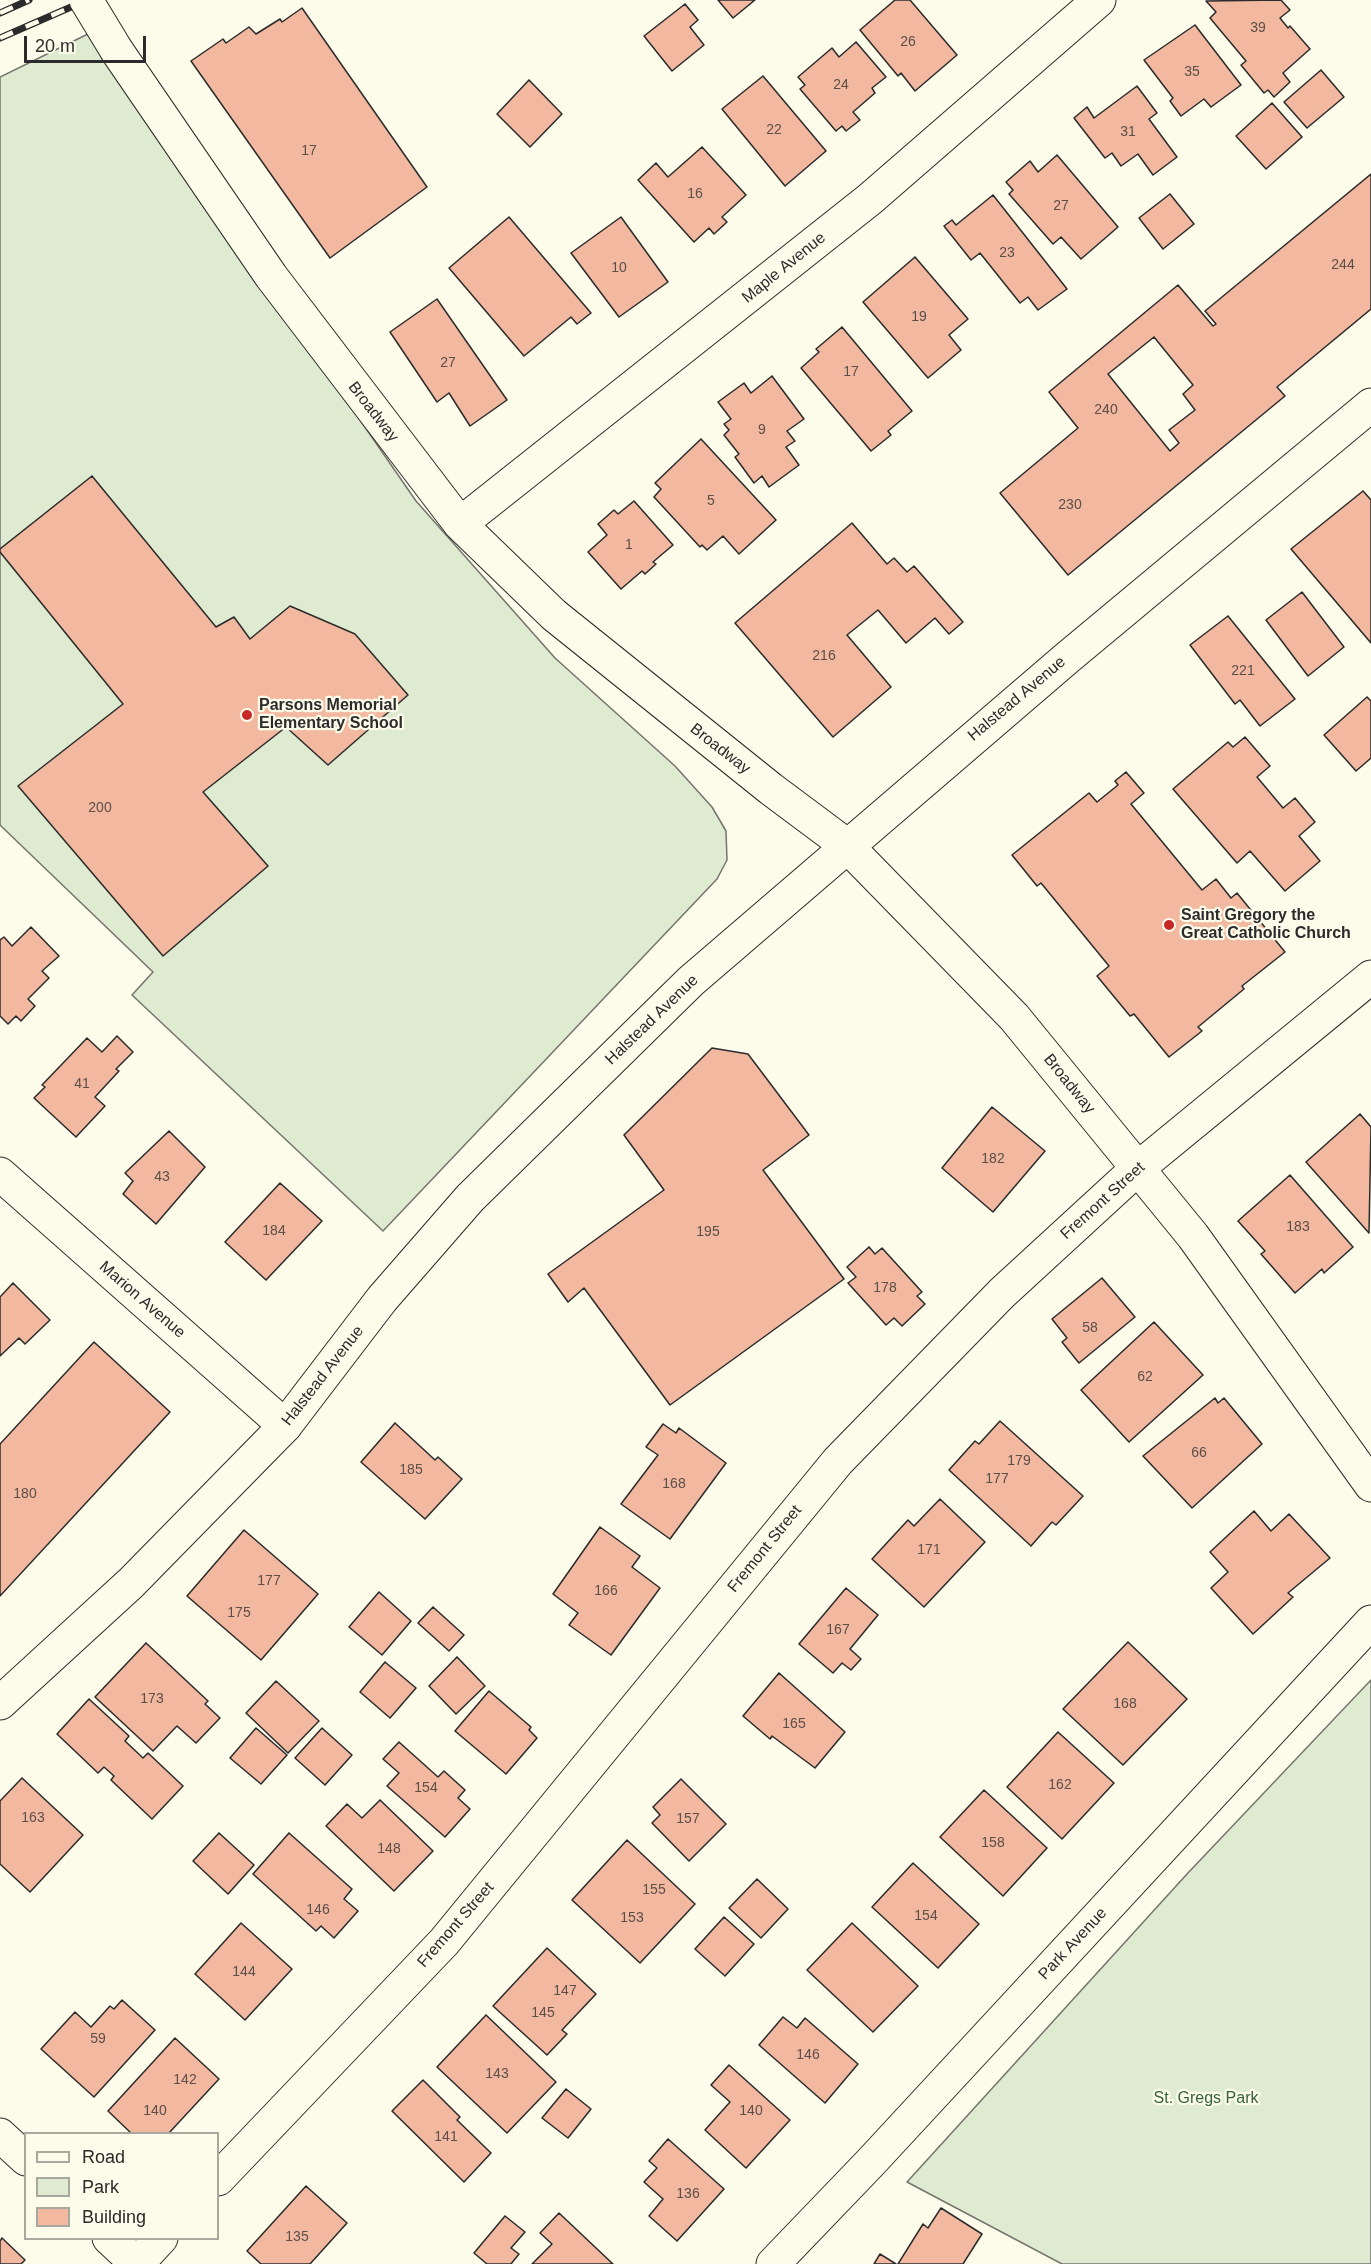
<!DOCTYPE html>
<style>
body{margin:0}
#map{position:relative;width:1371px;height:2264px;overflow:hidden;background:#fdfbea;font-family:Helvetica,sans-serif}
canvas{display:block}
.legend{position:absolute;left:24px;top:2132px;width:195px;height:108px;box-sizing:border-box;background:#fdfbea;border:2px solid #a9a89e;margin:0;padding:8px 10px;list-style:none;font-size:18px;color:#2b2b2b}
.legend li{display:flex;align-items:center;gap:12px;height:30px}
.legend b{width:30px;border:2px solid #a9a89e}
.scale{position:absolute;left:24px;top:36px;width:122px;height:27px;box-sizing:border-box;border:3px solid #2b2b2b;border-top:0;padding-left:8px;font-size:18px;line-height:21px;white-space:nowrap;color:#2b2b2b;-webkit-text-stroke:4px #fdfbea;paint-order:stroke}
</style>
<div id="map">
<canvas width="1371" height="2264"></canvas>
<ul class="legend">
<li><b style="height:8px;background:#fdfbea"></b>Road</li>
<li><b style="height:16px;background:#deebd1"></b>Park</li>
<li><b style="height:16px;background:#f2b8a0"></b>Building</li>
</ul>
<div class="scale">20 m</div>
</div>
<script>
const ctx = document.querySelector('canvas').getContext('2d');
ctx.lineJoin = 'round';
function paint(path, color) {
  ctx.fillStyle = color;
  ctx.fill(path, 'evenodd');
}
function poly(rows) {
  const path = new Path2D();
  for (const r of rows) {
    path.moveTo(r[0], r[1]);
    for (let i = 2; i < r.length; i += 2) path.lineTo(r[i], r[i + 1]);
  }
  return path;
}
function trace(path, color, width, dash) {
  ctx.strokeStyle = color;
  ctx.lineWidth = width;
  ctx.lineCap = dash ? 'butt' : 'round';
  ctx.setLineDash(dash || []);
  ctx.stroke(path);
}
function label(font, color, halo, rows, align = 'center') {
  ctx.font = font + ' Helvetica,sans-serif';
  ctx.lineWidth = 4.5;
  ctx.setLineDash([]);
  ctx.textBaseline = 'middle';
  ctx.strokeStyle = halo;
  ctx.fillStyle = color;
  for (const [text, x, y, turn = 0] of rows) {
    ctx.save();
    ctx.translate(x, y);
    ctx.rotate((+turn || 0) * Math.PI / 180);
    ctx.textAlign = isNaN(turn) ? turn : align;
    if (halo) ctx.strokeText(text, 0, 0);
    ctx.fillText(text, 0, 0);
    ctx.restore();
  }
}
const green = poly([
 [92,32,416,501,555,658,675,766,712,807,726,831,727,860,717,879,383,1231,132,995,153,972,0,825,0,77,92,32],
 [1371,1680,1371,2264,1062,2264,907,2182,1187,1874,1371,1680]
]);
const building = poly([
 [718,0,755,0,733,18,718,0],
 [895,0,910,0,957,55,915,91,901,73,898,76,860,30,895,0],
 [1281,0,1290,10,1280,18,1288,28,1290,26,1310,49,1283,73,1290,82,1274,97,1268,90,1264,93,1241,65,1246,61,1210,18,1216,12,1206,1,1281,0],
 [685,4,698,20,690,27,704,45,672,71,644,36,685,4],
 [302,8,427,187,330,258,191,61,223,39,226,43,249,27,256,34,280,19,282,22,302,8],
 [1195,25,1241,85,1211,107,1204,99,1181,116,1170,101,1173,98,1144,60,1195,25],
 [856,42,886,77,872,88,875,93,853,112,860,120,846,131,842,126,836,131,800,89,805,85,798,77,832,48,839,57,856,42],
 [1321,70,1344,97,1307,128,1284,102,1321,70],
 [763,76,826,151,785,186,722,109,763,76],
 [529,80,562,114,530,147,497,114,529,80],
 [1137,86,1157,113,1149,119,1177,157,1153,175,1138,154,1121,166,1112,153,1105,158,1074,118,1087,107,1094,118,1137,86],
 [1272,103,1302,137,1266,169,1236,136,1272,103],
 [702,147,746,195,722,217,727,222,714,234,709,228,694,242,638,180,656,163,668,177,702,147],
 [1057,155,1118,227,1081,259,1061,237,1053,244,1009,194,1013,190,1006,182,1030,161,1038,172,1057,155],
 [1371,174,1371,309,1277,387,1285,396,1068,575,1000,493,1078,428,1049,392,1178,285,1213,326,1216,324,1205,311,1371,174],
 [1154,337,1193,385,1183,394,1195,410,1169,430,1179,443,1170,451,1108,374,1154,337],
 [1170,194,1194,224,1163,249,1139,218,1170,194],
 [993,195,1067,289,1038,310,1028,297,1020,303,980,253,971,260,944,226,952,220,956,225,993,195],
 [509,217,591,313,577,324,571,317,524,356,449,268,509,217],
 [621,217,668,282,619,317,571,253,621,217],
 [915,257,968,319,949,335,961,350,928,378,863,302,915,257],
 [437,299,507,400,470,426,449,393,437,402,390,332,437,299],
 [842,327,912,411,888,431,891,435,871,451,801,368,819,352,816,349,842,327],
 [772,376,804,419,787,431,795,441,786,447,799,465,769,487,762,476,754,483,735,457,739,454,724,435,729,430,724,424,731,419,718,402,744,383,751,393,772,376],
 [701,439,776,520,739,554,723,536,707,550,702,545,700,547,654,497,661,489,655,483,701,439],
 [92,476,216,627,234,617,250,639,290,606,355,634,408,695,328,765,286,727,203,792,268,866,163,956,18,786,123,704,0,552,0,549,92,476],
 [1363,491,1371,500,1371,643,1291,549,1363,491],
 [634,501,673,545,653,562,656,564,645,574,642,571,621,589,588,552,607,535,598,524,614,510,618,514,634,501],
 [852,523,887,564,894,558,907,572,914,566,963,622,949,634,935,618,906,643,878,610,847,635,891,687,833,737,735,623,852,523],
 [1302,592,1344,647,1308,676,1266,620,1302,592],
 [1228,616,1295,699,1260,726,1240,700,1235,704,1190,645,1228,616],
 [1367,697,1371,701,1371,758,1356,771,1324,735,1367,697],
 [1245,737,1270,766,1257,777,1283,808,1295,798,1315,822,1299,836,1320,861,1285,891,1250,851,1237,863,1173,789,1228,742,1233,747,1245,737],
 [1126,772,1144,793,1131,804,1202,890,1216,879,1231,898,1237,893,1285,952,1242,986,1244,989,1198,1027,1202,1031,1169,1057,1134,1014,1130,1016,1097,976,1109,966,1041,883,1037,886,1012,855,1089,793,1097,802,1118,785,1115,781,1126,772],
 [31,927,59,956,42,971,49,978,28,999,35,1006,21,1021,16,1016,8,1024,0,1016,0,940,4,937,12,946,31,927],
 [117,1036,133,1052,116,1069,119,1071,95,1097,105,1106,76,1137,34,1098,45,1087,42,1085,87,1038,102,1052,117,1036],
 [712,1048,748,1054,809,1135,763,1170,844,1279,670,1405,584,1288,568,1302,548,1274,664,1190,624,1135,712,1048],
 [992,1107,1045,1151,993,1212,942,1168,992,1107],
 [1360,1114,1371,1127,1369,1233,1306,1162,1360,1114],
 [169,1131,205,1167,156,1224,123,1194,133,1181,125,1173,169,1131],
 [1290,1175,1353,1247,1324,1273,1322,1269,1295,1293,1261,1254,1265,1251,1238,1221,1290,1175],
 [280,1183,322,1221,266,1280,225,1242,280,1183],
 [869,1247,875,1254,882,1248,922,1292,917,1296,925,1304,902,1326,894,1318,886,1325,848,1283,856,1277,847,1267,869,1247],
 [1102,1278,1135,1317,1079,1363,1062,1342,1067,1338,1052,1319,1102,1278],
 [13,1283,50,1320,25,1344,19,1338,0,1356,0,1297,13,1283],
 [1154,1322,1203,1375,1129,1442,1081,1390,1154,1322],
 [94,1342,170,1412,0,1596,0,1444,94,1342],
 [1215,1398,1218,1403,1224,1398,1262,1444,1192,1508,1143,1456,1215,1398],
 [1000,1421,1083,1496,1056,1525,1052,1522,1031,1546,949,1470,975,1441,979,1444,1000,1421],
 [395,1423,435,1460,438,1457,462,1479,425,1519,361,1462,395,1423],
 [663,1424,676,1433,679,1428,726,1463,670,1539,621,1504,658,1455,646,1447,663,1424],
 [940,1499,985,1542,924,1607,872,1559,908,1520,914,1526,940,1499],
 [1254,1511,1271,1531,1289,1514,1330,1558,1288,1593,1293,1597,1253,1634,1211,1588,1228,1572,1210,1552,1254,1511],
 [600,1527,640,1556,632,1567,660,1588,611,1655,569,1625,578,1613,553,1594,600,1527],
 [244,1530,318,1594,261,1660,187,1596,244,1530],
 [846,1588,878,1615,850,1649,861,1659,851,1670,842,1663,833,1673,799,1644,846,1588],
 [379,1592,411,1621,382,1655,349,1627,379,1592],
 [433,1607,464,1635,449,1651,418,1623,433,1607],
 [1128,1642,1187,1699,1123,1765,1063,1709,1128,1642],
 [146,1643,208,1701,205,1704,220,1718,196,1743,177,1726,153,1751,95,1697,146,1643],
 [457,1657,485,1686,456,1714,429,1686,457,1657],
 [385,1662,416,1688,390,1718,360,1692,385,1662],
 [779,1673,845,1732,815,1768,772,1736,770,1739,743,1716,779,1673],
 [276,1681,319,1721,288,1753,246,1713,276,1681],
 [489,1691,531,1727,529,1730,537,1738,506,1774,455,1731,489,1691],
 [89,1699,129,1736,125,1741,143,1758,148,1753,183,1786,152,1819,111,1780,114,1776,104,1767,98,1773,57,1734,89,1699],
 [256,1728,287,1755,261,1784,230,1758,256,1728],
 [322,1728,352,1755,325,1785,295,1758,322,1728],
 [1058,1732,1114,1783,1062,1839,1007,1787,1058,1732],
 [399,1742,438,1777,444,1771,465,1790,458,1798,470,1809,445,1837,387,1786,399,1773,383,1759,399,1742],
 [22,1778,83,1835,30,1892,0,1864,0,1801,22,1778],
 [681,1779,726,1824,689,1861,652,1823,660,1815,653,1807,681,1779],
 [984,1790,1047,1848,1003,1896,940,1837,984,1790],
 [380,1800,433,1851,394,1891,326,1826,347,1804,362,1818,380,1800],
 [219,1833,254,1865,228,1894,193,1861,219,1833],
 [289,1833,352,1889,344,1899,358,1911,334,1938,321,1926,316,1931,253,1874,289,1833],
 [627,1840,695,1904,640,1963,572,1900,627,1840],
 [913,1863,979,1924,938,1968,872,1907,913,1863],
 [757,1879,788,1909,761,1938,729,1908,757,1879],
 [724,1917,754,1944,725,1976,695,1949,724,1917],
 [241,1923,292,1969,245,2020,195,1974,241,1923],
 [852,1923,918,1986,873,2032,807,1970,852,1923],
 [547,1948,596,1994,562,2030,567,2034,547,2055,493,2006,547,1948],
 [122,2000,155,2030,94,2097,41,2049,75,2012,91,2027,110,2006,114,2009,122,2000],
 [486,2015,556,2082,507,2133,437,2067,486,2015],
 [783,2017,797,2028,805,2018,858,2064,825,2103,759,2045,783,2017],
 [175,2038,219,2079,168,2134,132,2134,108,2111,175,2038],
 [729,2065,790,2120,746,2168,705,2130,730,2102,711,2085,729,2065],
 [423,2080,460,2117,457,2120,491,2153,464,2182,392,2111,423,2080],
 [566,2089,591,2109,568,2138,542,2118,566,2089],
 [668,2139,724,2189,677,2241,649,2216,663,2199,644,2182,657,2168,649,2161,668,2139],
 [306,2186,347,2223,310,2264,261,2264,247,2251,306,2186],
 [941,2208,982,2234,963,2264,898,2264,923,2224,928,2228,941,2208],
 [559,2213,613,2264,532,2264,552,2244,540,2233,559,2213],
 [505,2216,525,2232,511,2248,519,2254,511,2264,487,2264,474,2253,505,2216],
 [2,2238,25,2260,21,2264,0,2264,0,2241,2,2238],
 [880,2254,896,2264,874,2264,880,2254]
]);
const minor = poly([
 [117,51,271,276,460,524,554,615,771,789,846,845,1014,1017,1193,1236,1371,1485],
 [460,524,870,199,1099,0],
 [0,1174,285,1426],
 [0,2135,26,2159],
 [218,2179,444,1942,838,1461,1002,1293,1137,1169,1371,977],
 [109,2238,137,2264],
 [137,2264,161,2238],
 [773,2264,871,2162,1371,1622]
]);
const tertiary = poly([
 [0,1703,131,1583,285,1426,382,1299,470,1198,691,981,1067,658,1371,405]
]);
const rail = poly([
 [0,13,29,0],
 [0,38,87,0]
]);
const minorBridge = poly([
 [86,0,117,51]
]);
const markers = [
 [247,715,6,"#c62828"],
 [1169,925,6,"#c62828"]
];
const numberNames = [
 ["39",1258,28],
 ["26",908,42],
 ["35",1192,72],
 ["24",841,85],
 ["22",774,130],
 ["31",1128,132],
 ["17",309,151],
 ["16",695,194],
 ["27",1061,206],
 ["23",1007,253],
 ["244",1343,265],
 ["10",619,268],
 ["19",919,317],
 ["27",448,363],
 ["17",851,372],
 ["240",1106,410],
 ["9",762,430],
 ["5",711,501],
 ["230",1070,505],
 ["1",629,545],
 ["216",824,656],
 ["221",1243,671],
 ["200",100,808],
 ["41",82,1084],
 ["182",993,1159],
 ["43",162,1177],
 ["183",1298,1227],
 ["184",274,1231],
 ["195",708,1232],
 ["178",885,1288],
 ["58",1090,1328],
 ["62",1145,1377],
 ["66",1199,1453],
 ["179",1019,1461],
 ["185",411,1470],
 ["177",997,1479],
 ["168",674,1484],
 ["180",25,1494],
 ["171",929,1550],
 ["177",269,1581],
 ["166",606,1591],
 ["175",239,1613],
 ["167",838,1630],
 ["173",152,1699],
 ["168",1125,1704],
 ["165",794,1724],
 ["162",1060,1785],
 ["154",426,1788],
 ["163",33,1818],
 ["157",688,1819],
 ["158",993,1843],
 ["148",389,1849],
 ["155",654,1890],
 ["146",318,1910],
 ["154",926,1916],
 ["153",632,1918],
 ["144",244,1972],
 ["147",565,1991],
 ["145",543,2013],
 ["59",98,2039],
 ["146",808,2055],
 ["143",497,2074],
 ["142",185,2080],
 ["140",155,2111],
 ["140",751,2111],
 ["141",446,2137],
 ["136",688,2194],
 ["135",297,2237]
];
const streetNames = [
 ["Maple Avenue",784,268,-39],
 ["Broadway",373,412,52],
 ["Halstead Avenue",1017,699,-40],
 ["Broadway",720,749,38],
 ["Halstead Avenue",652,1020,-44],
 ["Broadway",1069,1084,51],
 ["Fremont Street",1103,1201,-42],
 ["Marion Avenue",142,1300,41],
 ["Halstead Avenue",323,1376,-52],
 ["Fremont Street",765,1549,-51],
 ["Fremont Street",456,1925,-49],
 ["Park Avenue",1073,1944,-47]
];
const poiNames = [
 ["Parsons Memorial",259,706],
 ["Elementary School",259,724],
 ["Saint Gregory the",1181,916],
 ["Great Catholic Church",1181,934]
];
const parkNames = [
 ["St. Gregs Park",1206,2099]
];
paint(green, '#deebd1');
trace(green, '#74746e', 1.5);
paint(building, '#f2b8a0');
trace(building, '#2b2b2b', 1.5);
trace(minor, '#2b2b2b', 35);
trace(tertiary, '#2b2b2b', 35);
trace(minor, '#fdfbea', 33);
trace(tertiary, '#fdfbea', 33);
trace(rail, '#2b2b2b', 7);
trace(rail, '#fdfbea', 4.5, [14]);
trace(minorBridge, '#2b2b2b', 35, []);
trace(minorBridge, '#fdfbea', 33);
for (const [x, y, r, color] of markers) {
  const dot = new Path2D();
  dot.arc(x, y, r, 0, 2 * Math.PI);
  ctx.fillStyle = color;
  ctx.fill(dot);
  trace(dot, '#fdfbea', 2);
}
label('14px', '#5d4e48', null, numberNames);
label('16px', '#2b2b2b', '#fdfbea', streetNames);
label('bold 16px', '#2b2b2b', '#fdfbea', poiNames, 'left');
label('16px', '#34623c', '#fdfbea', parkNames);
</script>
